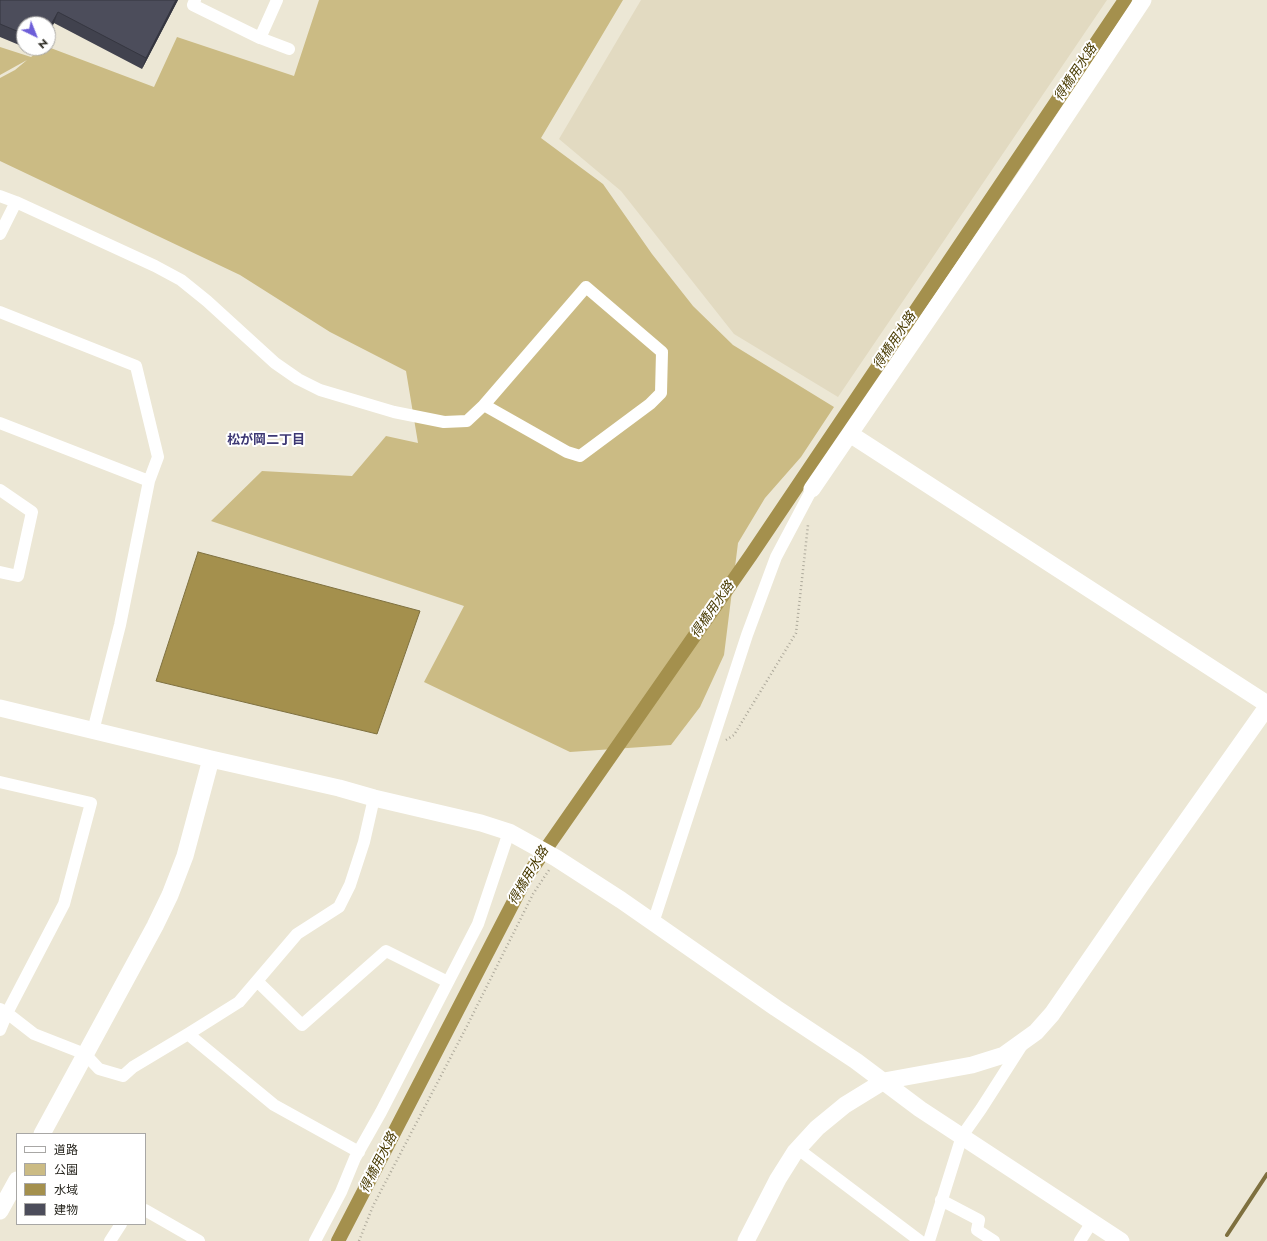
<!DOCTYPE html>
<meta charset="utf-8">
<style>
body{margin:0}
#map{position:relative;width:1267px;height:1241px;overflow:hidden;background:#ece7d5;font-family:Jost,"Noto Sans JP",sans-serif}
canvas{display:block}
.legend{position:absolute;left:16px;top:1133px;width:130px;height:92px;box-sizing:border-box;background:#fff;border:1px solid #a8a7a5;margin:0;padding:5px 7px;list-style:none;font-size:12px;color:#26241d}
.legend li{display:flex;align-items:center;gap:8px;height:20px}
.legend b{width:20px;border:1px solid #a8a7a5}
.north{position:absolute;left:16px;top:16px;width:40px;height:40px;box-sizing:border-box;background:#fff;border:1px solid #a8a7a5;border-radius:50%;rotate:137deg;font-size:11px;font-weight:700;line-height:16px;text-align:center;color:#26241d}
.north::after{content:'';display:block;margin:auto;width:14px;height:18px;background:#6d5ed8;clip-path:polygon(50% 0,100% 100%,50% 72%,0 100%)}
</style>
<div id="map">
<canvas width="1267" height="1241"></canvas>
<ul class="legend">
<li><b style="height:5px;background:#fff"></b>道路</li>
<li><b style="height:11px;background:#cbbb84"></b>公園</li>
<li><b style="height:11px;background:#a4904d"></b>水域</li>
<li><b style="height:11px;background:#4c4d5b"></b>建物</li>
</ul>
<div class="north">N</div>
</div>
<script>
const ctx = document.querySelector('canvas').getContext('2d');
ctx.lineJoin = 'round';
function paint(path, color) {
  ctx.fillStyle = color;
  ctx.fill(path, 'evenodd');
}
function poly(rows) {
  const path = new Path2D();
  for (const r of rows) {
    path.moveTo(r[0], r[1]);
    for (let i = 2; i < r.length; i += 2) path.lineTo(r[i], r[i + 1]);
  }
  return path;
}
function trace(path, color, width, dash) {
  ctx.strokeStyle = color;
  ctx.lineWidth = width;
  ctx.lineCap = dash ? 'butt' : 'round';
  ctx.setLineDash(dash || []);
  ctx.stroke(path);
}
function label(font, color, halo, rows, align = 'center') {
  ctx.font = font + ' Jost,"Noto Sans JP",sans-serif';
  ctx.lineWidth = 4;
  ctx.setLineDash([]);
  ctx.textBaseline = 'middle';
  ctx.strokeStyle = halo;
  ctx.fillStyle = color;
  for (const [text, x, y, turn = 0] of rows) {
    ctx.save();
    ctx.translate(x, y);
    ctx.rotate((+turn || 0) * Math.PI / 180);
    ctx.textAlign = isNaN(turn) ? turn : align;
    if (halo) ctx.strokeText(text, 0, 0);
    ctx.fillText(text, 0, 0);
    ctx.restore();
  }
}
const built = poly([
 [641,0,1107,0,838,397,734,334,621,191,559,139]
]);
const green = poly([
 [319,0,623,0,541,138,603,184,652,254,693,306,733,345,834,407,801,457,765,498,738,543,724,655,700,707,671,745,570,752,424,682,464,606,211,521,262,471,352,476,386,436,418,443,406,371,330,332,240,275,0,161,0,78,15,70,27,60,0,75,0,47,31,57,43,48,48,48,48,47,154,87,177,37,294,76]
]);
const water = poly([
 [198,552,420,611,377,734,156,681,198,552]
]);
const stream = poly([
 [1227,1235,1267,1174]
]);
const canal = poly([
 [338,1241,527,876,751,555,1125,0]
]);
const path = poly([
 [726,740,734,735,796,633,808,525],
 [359,1241,373,1206,467,1026,533,894,549,870]
]);
const street = poly([
 [195,0,193,5,260,38,277,0],
 [260,38,289,49],
 [0,196,16,202,155,266,181,280,207,301,275,363,298,379,320,390,394,412,444,422,467,421,484,405],
 [0,234,16,202],
 [586,287,662,352,661,393,650,404,580,456,567,452,484,405,586,287],
 [0,312,136,366,158,457,149,481,120,625,93,731],
 [0,423,149,481],
 [0,490,32,512,18,576,0,572],
 [0,782,91,803,64,904,7,1013,0,1030],
 [653,923,747,635,776,557,812,489],
 [257,981,302,1025,386,951,448,982],
 [0,1009,7,1013,34,1034,85,1054,99,1069,123,1076,133,1067,188,1034,239,1002,297,934,339,907,350,885,364,842,374,798],
 [188,1034,274,1105,359,1152],
 [798,1149,920,1241],
 [941,1200,979,1220,977,1230,994,1241],
 [145,1210,199,1241],
 [110,1241,121,1224],
 [315,1241,341,1192,355,1158,381,1112,478,924,509,832],
 [929,1241,962,1136,981,1109,1022,1045],
 [1080,1241,1092,1222]
]);
const secondary = poly([
 [850,434,1267,704],
 [812,489,1026,176,1143,0],
 [0,708,211,759,339,788,374,798,481,823,509,832,556,858,621,900,776,1008,856,1061,920,1109,1121,1241],
 [42,1134,155,926,170,895,185,856,211,759],
 [0,1211,17,1180],
 [746,1241,778,1179,795,1152,817,1128,845,1105,884,1081,972,1065,1004,1055,1036,1032,1052,1014,1141,885,1267,707]
]);
const wall = poly([
 [0,0,178,0,142,69,54,23,48,34,48,24,24,24,24,47,0,37]
]);
const shadedWall = poly([
 [176,0,178,0,142,69,146,58],
 [58,12,54,23,48,34,48,30]
]);
const building = poly([
 [0,0,176,0,146,58,58,12,48,30,48,24,24,24,24,34,0,24,0,0]
]);
const waterNames = [
 ["得橋用水路",1076,73,-56],
 ["得橋用水路",895,341,-56],
 ["得橋用水路",713,610,-55],
 ["得橋用水路",529,876,-59],
 ["得橋用水路",379,1163,-63]
];
const neighbourhoodNames = [
 ["松が岡二丁目",266,441]
];
paint(built, '#e2dac1');
paint(green, '#cbbb84');
paint(water, '#a4904d');
trace(water, '#7e703f', 1);
trace(stream, '#7e703f', 4);
trace(canal, '#a4904d', 14);
trace(path, '#ada99b', 2.5, [1, 3]);
trace(street, '#fff', 12);
trace(secondary, '#fff', 17);
paint(wall, '#41424e');
paint(shadedWall, '#353640');
paint(building, '#4c4d5b');
trace(building, '#353640', 1);
label('italic 13px', '#483a00', '#fff', waterNames);
label('bold 13px', '#3c3773', '#fff', neighbourhoodNames);
</script>
